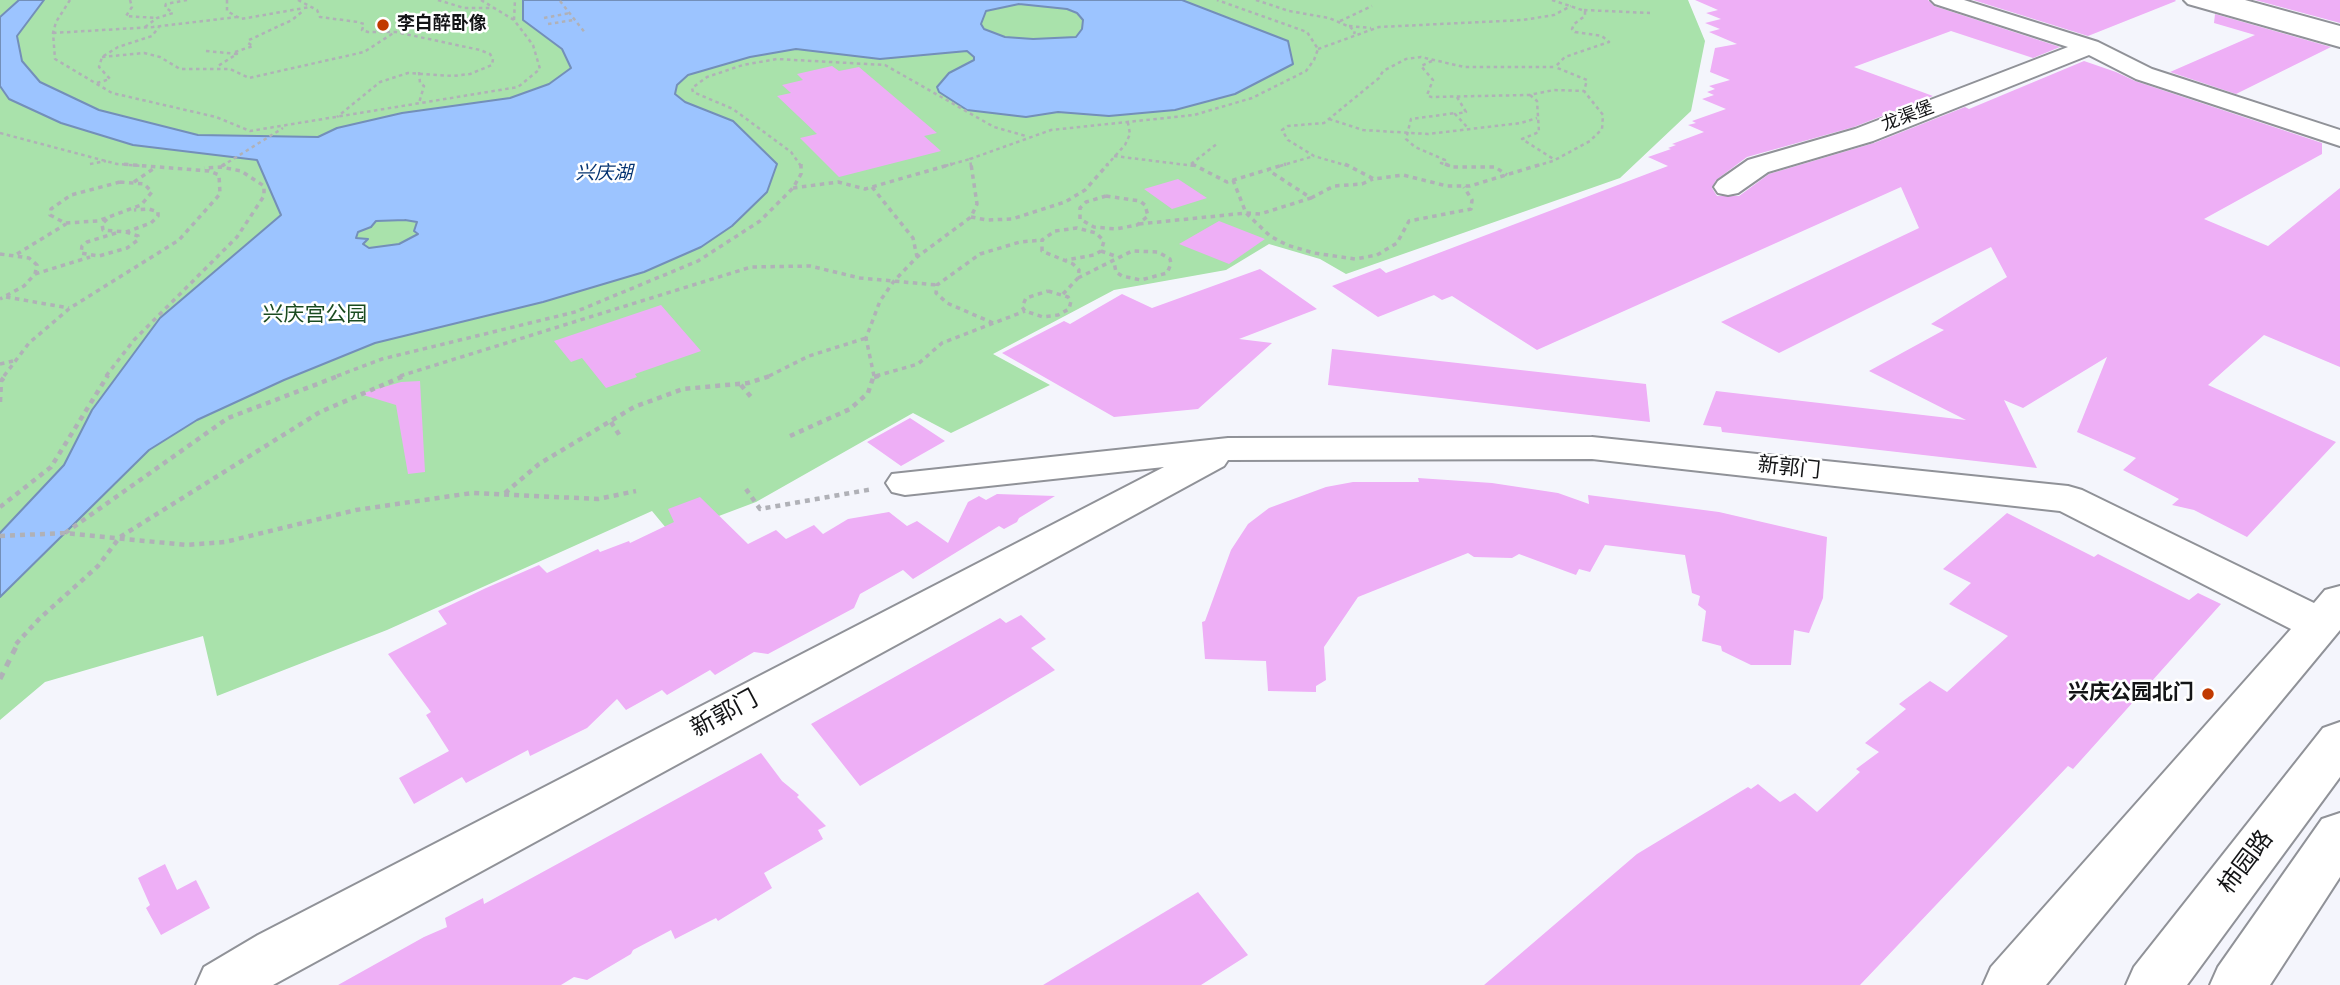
<!DOCTYPE html>
<meta charset="utf-8">
<style>
body{margin:0}
canvas{display:block;background:#f4f5fc}
</style>
<canvas width="2340" height="985"></canvas>
<script>
const ctx = document.querySelector('canvas').getContext('2d');
ctx.lineJoin = 'round';
function paint(path, color) {
  ctx.fillStyle = color;
  ctx.fill(path, 'evenodd');
}
function poly(rows) {
  const path = new Path2D();
  for (const r of rows) {
    path.moveTo(r[0], r[1]);
    for (let i = 2; i < r.length; i += 2) path.lineTo(r[i], r[i + 1]);
  }
  return path;
}
function trace(path, color, width, dash) {
  ctx.strokeStyle = color;
  ctx.lineWidth = width;
  ctx.lineCap = dash ? 'butt' : 'round';
  ctx.setLineDash(dash || []);
  ctx.stroke(path);
}
function label(font, color, halo, rows, align = 'center') {
  ctx.font = font + ' "Titillium Web","Noto Sans SC",sans-serif';
  ctx.lineWidth = 5;
  ctx.setLineDash([]);
  ctx.textBaseline = 'middle';
  ctx.strokeStyle = halo;
  ctx.fillStyle = color;
  for (const [text, x, y, turn = 0] of rows) {
    ctx.save();
    ctx.translate(x, y);
    ctx.rotate((+turn || 0) * Math.PI / 180);
    ctx.textAlign = isNaN(turn) ? turn : align;
    if (halo) ctx.strokeText(text, 0, 0);
    ctx.fillText(text, 0, 0);
    ctx.restore();
  }
}
const green = poly([
 [0,0,1688,0,1705,41,1691,111,1620,178,1346,274,1320,259,1269,244,1226,270,1114,290,993,354,1050,385,951,433,913,413,756,502,671,534,652,511,387,630,217,696,203,636,45,682,0,720]
]);
const water = poly([
 [19,0,44,0,17,36,22,61,40,82,99,110,198,135,318,137,337,128,402,113,510,98,549,84,571,68,562,49,523,20,523,0,1182,0,1288,41,1293,64,1235,94,1175,110,1109,116,1058,112,1026,117,967,110,939,92,937,87,949,73,974,60,974,57,967,51,880,59,796,49,750,57,688,75,677,85,675,94,685,102,733,121,777,164,767,192,732,226,701,247,644,272,543,302,375,343,284,380,197,420,149,450,0,597,0,533,64,465,92,410,160,318,281,215,257,160,133,145,61,123,9,99,0,86,0,17,19,0],
 [1019,4,1067,9,1077,13,1083,20,1082,29,1076,37,1033,39,1005,37,984,29,981,24,986,11,1019,4],
 [405,220,417,222,414,231,418,234,399,244,369,248,363,244,368,239,356,238,358,232,371,227,376,221,405,220]
]);
const building = poly([
 [1695,0,1928,0,1934,6,2060,47,2033,58,1951,31,1854,67,1933,96,1854,127,1747,157,1716,180,1712,188,1717,196,1739,196,1769,174,1874,143,1965,107,1969,109,2084,61,2116,72,2135,81,2322,143,2322,154,2204,219,2268,246,2340,188,2340,367,2264,335,2208,385,2336,442,2247,537,2194,510,2172,505,2179,499,2123,470,2136,458,2077,432,2107,357,2023,408,2004,400,2037,468,1722,432,1721,427,1703,425,1716,391,1966,420,1869,371,1944,330,1931,324,2007,277,1991,247,1779,353,1721,322,1919,228,1901,187,1537,350,1452,296,1442,300,1434,295,1378,317,1332,286,1380,268,1386,273,1668,166,1648,157,1671,149,1668,148,1676,145,1672,144,1704,132,1688,125,1696,123,1692,121,1726,109,1702,99,1714,95,1707,92,1715,89,1709,86,1730,80,1710,72,1715,48,1737,44,1709,32,1720,29,1705,23,1721,19,1706,13,1718,10],
 [1973,0,2175,0,2176,1,2088,36],
 [2255,0,2340,0,2340,23],
 [2215,14,2331,47,2236,94,2170,72,2255,35,2214,23],
 [832,66,839,71,859,67,937,133,924,136,941,151,839,177,800,138,817,134,777,96,791,93,782,85,803,80,797,74],
 [1178,179,1207,198,1172,209,1144,189],
 [1219,221,1265,239,1229,264,1179,244],
 [1260,269,1317,309,1239,339,1272,343,1198,409,1114,417,1002,353,1064,321,1070,324,1122,294,1152,308],
 [661,305,701,351,635,374,637,377,606,388,582,358,571,362,554,341],
 [1332,349,1646,384,1650,422,1328,385],
 [420,381,425,472,408,474,396,405,360,394,401,382],
 [910,418,945,441,901,466,867,442],
 [1418,478,1492,483,1558,493,1589,504,1588,495,1719,512,1827,537,1823,598,1809,633,1794,630,1791,665,1751,665,1722,651,1721,646,1702,641,1706,611,1698,605,1700,596,1692,593,1685,555,1605,545,1590,572,1579,569,1576,575,1519,554,1512,558,1474,557,1468,553,1358,597,1324,647,1326,680,1316,686,1316,692,1268,691,1266,661,1205,659,1202,622,1205,621,1231,550,1248,524,1269,508,1326,487,1353,482,1419,482],
 [997,494,1055,496,1019,518,1017,522,1004,529,999,526,913,579,903,570,860,594,854,608,768,654,754,652,715,675,710,670,667,695,662,690,626,710,617,699,587,728,530,756,528,750,466,783,462,777,414,804,399,778,449,751,426,715,431,712,388,654,447,624,438,611,486,588,539,565,547,573,598,549,600,552,629,541,630,543,674,522,668,509,700,497,748,544,776,530,786,539,814,525,823,534,848,519,889,512,907,526,917,521,948,543,968,502,979,496,986,500],
 [2007,513,2094,557,2098,554,2189,600,2198,593,2221,604,2073,769,2068,766,1860,985,1484,985,1637,854,1748,787,1751,789,1758,784,1780,802,1795,793,1817,812,1860,772,1856,769,1879,752,1865,743,1906,709,1899,704,1930,681,1947,692,2008,636,1949,604,1971,583,1943,569],
 [1021,615,1046,639,1031,648,1055,670,860,786,811,724,1000,618,1006,623],
 [761,753,782,781,799,795,797,797,826,826,818,830,823,839,764,873,772,888,718,921,716,918,675,939,671,930,633,950,631,954,587,980,574,977,561,985,338,985,424,937,447,927,445,918,483,898,484,904],
 [165,864,177,890,196,880,210,908,161,935,146,908,150,905,138,878],
 [1198,892,1248,955,1201,985,1043,985]
]);
const pathFar3 = poly([
 [70,0,56,22,53,33,55,59,112,93,216,117,250,131,518,87,540,69,533,45,514,20,515,0],
 [130,0,132,7,126,16,156,18],
 [227,0,227,11,241,19,310,7],
 [298,0,317,10,320,17,358,22,364,24,362,30,368,32,396,32,480,50,490,54,493,59,492,65,470,74,453,76,408,73,380,82,337,117],
 [438,0,464,8,494,8],
 [481,0,514,20],
 [1256,0,1289,11,1329,18,1350,27,1355,31,1354,34],
 [1552,0,1585,11,1585,16,1574,24,1572,29,1575,32,1602,36,1609,42,1565,57,1555,67],
 [560,1,586,34],
 [1584,10,1650,13],
 [544,18,570,13],
 [1340,21,1372,6],
 [548,24,574,20],
 [1349,26,1371,28],
 [145,27,157,18,173,13,165,7,166,4,187,0],
 [53,33,153,27,237,17],
 [1318,49,1379,27,1523,20,1554,15,1571,6],
 [206,51,237,54,218,66],
 [235,52,253,46,248,43,249,40,292,20,303,11],
 [102,57,144,53,160,57,180,69,230,69,249,78,364,52,395,32],
 [1432,61,1421,66,1433,80,1427,95,1431,97,1529,95,1554,90,1584,91],
 [419,72,420,83,424,86,419,103],
 [97,83,110,79,99,67,102,57,118,47,152,36,159,27],
 [1530,95,1537,101,1539,132,1522,139,1555,160],
 [1457,97,1466,112,1455,114,1469,129],
 [1329,119,1363,130,1428,134,1521,123,1537,118],
 [0,133,117,164,144,166],
 [1114,156,1195,166],
 [90,164,106,161],
 [1191,164,1218,143],
 [222,166,283,128],
 [801,166,791,152,733,109,693,92,692,88,707,77,743,65,777,59,885,65,994,127,1026,136],
 [945,166,970,159],
 [971,166,970,159,1051,130,1194,115,1252,98,1306,71,1314,60,1318,49,1307,32,1217,0],
 [1106,166,1125,145,1130,134,1128,123],
 [1280,166,1314,156],
 [1348,166,1314,156,1288,140,1282,130,1288,126,1324,123,1379,78,1383,71,1406,59,1421,57,1464,67,1555,67],
 [1450,166,1441,163,1445,160,1415,147,1406,139,1411,119,1456,113],
 [1536,166,1553,161,1590,141,1602,129,1603,115,1584,91,1587,80,1555,67]
]);
const pathFar2 = poly([
 [1192,164,1227,182,1286,164],
 [1345,164,1374,179,1403,175,1447,186,1470,186,1542,164],
 [1445,164,1453,167,1495,167,1507,175],
 [222,166,225,164],
 [1233,180,1246,213,1260,214,1311,198,1268,170],
 [120,182,144,184,152,192,141,205,98,221,65,223,50,215,51,209,71,195,120,182],
 [134,182,153,169],
 [872,187,913,238,917,257],
 [793,188,838,182,865,189,952,164],
 [1106,196,1140,201,1145,205,1148,216,1137,225,1116,229,1094,227,1080,219,1080,208,1086,202,1106,196],
 [1311,198,1334,186,1362,184,1373,179],
 [971,217,987,220,1012,219,1065,202,1085,190,1108,164],
 [107,219,102,224,103,230,126,232,151,223,158,216,158,212,149,209,134,210],
 [1139,224,1246,213,1270,236,1287,245,1314,253,1355,259,1377,255,1397,243,1409,221,1471,209,1472,200,1464,187],
 [116,233,87,242,82,246,81,253,99,256,127,248,138,240,138,236,126,232],
 [1101,251,1118,257],
 [0,254,29,258,37,265,35,274,24,286,0,299],
 [17,254,66,224],
 [35,274,90,257],
 [1078,278,1132,251,1158,252,1170,259,1171,264,1167,273,1141,280,1122,276,1116,272,1114,262],
 [1048,291,1068,297,1071,301,1069,309,1058,315,1043,317,1025,311,1022,307,1026,298,1048,291],
 [1063,294,1078,278,1079,270,1073,264,1042,251,1042,240,1055,231,1077,228,1096,233,1104,241,1101,251,1094,255,1066,260],
 [6,297,69,308],
 [993,323,947,303,936,293,937,285,980,254,1020,242,1042,240],
 [0,364,13,361],
 [4,376,29,343,70,308,179,240,220,194,219,175,209,171,121,164],
 [106,376,134,340,237,237,264,196,264,186,241,171,221,167,204,168],
 [337,376,382,359,575,312,698,261,760,221,793,188,801,174,801,164],
 [400,376,751,267,810,266,860,278,937,285],
 [769,376,809,356,866,338],
 [874,376,866,338,880,301,894,281,917,257,971,217,977,204,971,164],
 [876,376,918,364,942,343,1025,311]
]);
const pathFar1 = poly([
 [874,377,882,375],
 [741,385,751,397],
 [0,402,1,381,6,375],
 [611,422,620,436],
 [790,436,850,409,868,393,874,375],
 [746,489,760,509,873,489],
 [505,493,539,464,634,407,683,389,748,383,773,375],
 [0,507,51,467,108,375],
 [65,533,228,418,341,375],
 [0,536,65,533,186,545,225,542,356,510,472,493,598,499,636,491],
 [16,644,39,619,98,566,120,537,320,412,406,375]
]);
const path = poly([
 [0,679,18,643]
]);
const minor = poly([
 [1931,0,1964,0,2098,42,2152,69,2340,130,2340,146,2136,79,2089,55,1873,141,1768,172,1738,193,1728,195,1718,193,1714,187,1718,181,1748,160,1855,129,2068,47,1935,4,1931,0],
 [2184,0,2219,0,2340,33,2340,47,2188,4,2184,0],
 [1592,437,2068,486,2082,490,2314,603,2325,590,2340,586,2340,630,2046,985,1983,985,1991,967,2291,629,2060,511,1592,459,1228,460,1224,466,273,985,196,985,204,967,258,935,1164,467,905,495,892,492,886,483,892,474,1228,438,1592,437]
]);
const major = poly([
 [2210,0,2245,0,2340,26,2340,40,2214,4,2210,0],
 [2340,722,2340,777,2187,985,2126,985,2134,967,2323,728,2340,722],
 [2340,813,2340,877,2270,985,2210,985,2218,967,2322,819,2340,813]
]);
const markers = [
 [383,25,7,"#c13a00"],
 [2208,694,7,"#c13a00"]
];
const farPoinames = [
 ["李白醉卧像",397,25]
];
const farStreetnames = [
 ["龙渠堡",1908,117,-21]
];
const farWaternames = [
 ["兴庆湖",604,174]
];
const parkNames = [
 ["兴庆宫公园",315,316]
];
const streetNames = [
 ["新郭门",1789,469,6]
];
const poiNames = [
 ["兴庆公园北门",2194,694]
];
const nearStreetnames = [
 ["新郭门",725,715,-28],
 ["柿园路",2247,863,-53]
];
paint(green, '#a9e2ab');
paint(water, '#9cc4ff');
trace(water, '#738fb9', 2);
paint(building, '#eeaff6');
trace(minor, '#909298', 4);
trace(major, '#909298', 4);
trace(pathFar3, '#b0b1b7', 2.5, [3.5, 3.5]);
trace(pathFar2, '#b0b1b7', 3.5, [4.5, 4.5]);
trace(pathFar1, '#b0b1b7', 4.5, [5, 5]);
trace(path, '#b0b1b7', 5, [7, 7]);
paint(minor, '#fff');
paint(major, '#fff');
for (const [x, y, r, color] of markers) {
  const dot = new Path2D();
  dot.arc(x, y, r, 0, 2 * Math.PI);
  ctx.fillStyle = color;
  ctx.fill(dot);
  trace(dot, '#fff', 2.5);
}
label('bold 18px', '#131416', '#fff', farPoinames, 'left');
label('18px', '#131416', '#fff', farStreetnames);
label('italic 19px', '#053472', '#fff', farWaternames);
label('21px', '#1b4c21', '#fff', parkNames);
label('21px', '#131416', '#fff', streetNames);
label('bold 21px', '#131416', '#fff', poiNames, 'right');
label('24px', '#131416', '#fff', nearStreetnames);
</script>
